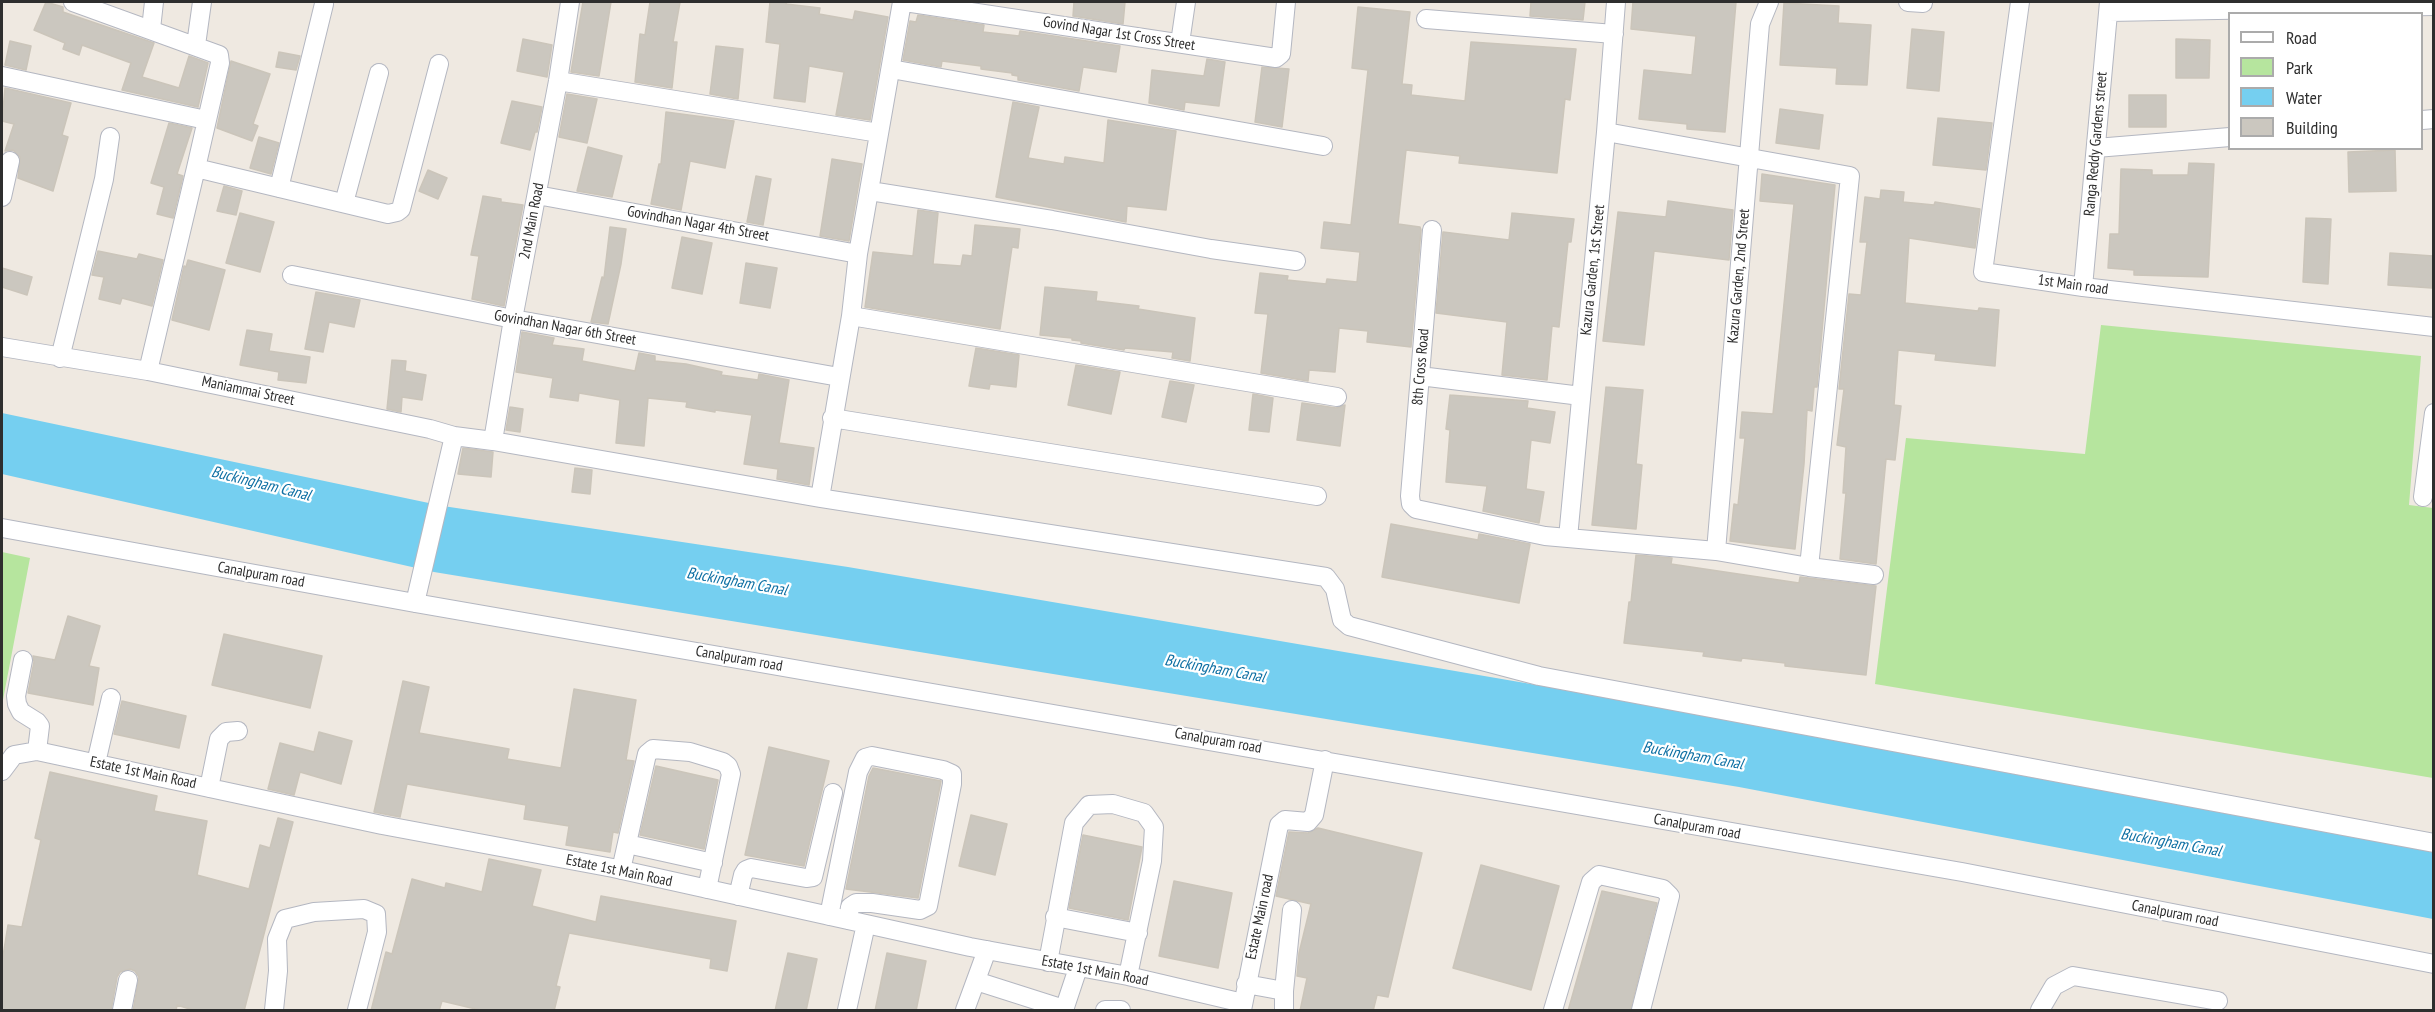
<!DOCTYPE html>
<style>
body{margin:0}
#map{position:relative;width:2435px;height:1012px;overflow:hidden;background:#efe9e1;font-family:"PT Sans Narrow",sans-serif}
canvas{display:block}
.frame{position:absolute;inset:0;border:3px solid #2e2e2e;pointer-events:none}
.legend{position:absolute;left:2228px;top:12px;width:195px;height:138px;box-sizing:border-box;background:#fff;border:2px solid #ababab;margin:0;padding:8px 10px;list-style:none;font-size:18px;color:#2e2e2e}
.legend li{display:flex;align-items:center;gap:12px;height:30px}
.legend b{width:30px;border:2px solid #ababab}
</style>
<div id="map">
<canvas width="2435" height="1012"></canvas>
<div class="frame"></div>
<ul class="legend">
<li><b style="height:8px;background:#fff"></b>Road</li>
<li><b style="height:16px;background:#b6e59e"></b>Park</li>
<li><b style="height:16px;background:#75cff0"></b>Water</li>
<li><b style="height:16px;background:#cbc7bf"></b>Building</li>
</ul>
</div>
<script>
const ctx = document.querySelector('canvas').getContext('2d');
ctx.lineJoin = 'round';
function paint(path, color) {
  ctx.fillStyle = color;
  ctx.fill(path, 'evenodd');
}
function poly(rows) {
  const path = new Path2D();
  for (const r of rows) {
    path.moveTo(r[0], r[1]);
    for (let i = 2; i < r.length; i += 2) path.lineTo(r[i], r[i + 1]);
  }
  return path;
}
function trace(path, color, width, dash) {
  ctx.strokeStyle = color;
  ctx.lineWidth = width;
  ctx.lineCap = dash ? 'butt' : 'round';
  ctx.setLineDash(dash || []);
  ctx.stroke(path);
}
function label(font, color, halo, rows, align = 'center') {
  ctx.font = font + ' "PT Sans Narrow",sans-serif';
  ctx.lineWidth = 4.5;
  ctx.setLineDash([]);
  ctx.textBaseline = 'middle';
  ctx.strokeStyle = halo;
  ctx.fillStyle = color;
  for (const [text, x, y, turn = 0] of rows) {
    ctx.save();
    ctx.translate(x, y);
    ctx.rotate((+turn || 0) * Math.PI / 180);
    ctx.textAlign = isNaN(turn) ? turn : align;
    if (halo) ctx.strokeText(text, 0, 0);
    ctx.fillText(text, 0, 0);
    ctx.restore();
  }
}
const green = poly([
 [2101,325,2421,356,2409,505,2433,508,2433,778,1875,684,1906,438,2085,454],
 [2,552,30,558,2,705]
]);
const water = poly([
 [2,413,443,506,848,567,1747,721,2433,848,2433,919,1739,787,434,572,2,474]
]);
const building = poly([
 [46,2,63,7,63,12,154,43,142,77,179,88,189,56,208,63,198,107,122,90,131,63,82,45,79,55,63,49,65,43,34,30,46,2],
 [583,2,611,2,599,76,571,72,583,2],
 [650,2,680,2,673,42,677,42,672,88,635,82,640,34,645,35,650,2],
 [770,2,787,2,786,4,820,8,819,14,853,20,855,11,888,17,870,120,836,115,844,72,809,66,805,102,774,98,780,44,766,42,770,2],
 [1074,2,1125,2,1123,24,1073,16,1074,2],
 [1531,2,1585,2,1583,20,1530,16,1531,2],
 [1633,2,1736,2,1725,132,1687,129,1687,124,1639,119,1644,70,1692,75,1696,36,1631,29,1633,2],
 [1784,3,1839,6,1838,23,1871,25,1867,85,1836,84,1837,68,1780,65,1784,3],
 [1358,7,1410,12,1402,84,1412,85,1411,95,1465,101,1471,42,1576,49,1570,100,1565,99,1557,173,1459,163,1460,156,1406,150,1398,224,1420,227,1421,230,1411,347,1367,342,1368,331,1339,328,1335,372,1309,370,1308,381,1261,373,1268,314,1255,313,1260,273,1288,276,1287,280,1326,284,1327,279,1357,282,1360,252,1321,248,1324,222,1351,225,1368,70,1352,68,1358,7],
 [918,15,984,25,983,32,1019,36,1020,31,1120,46,1116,72,1083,67,1079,91,1018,80,1018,76,1012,75,1012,73,981,69,981,66,942,61,941,67,903,60,910,21,916,22,918,15],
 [1912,29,1944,32,1939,91,1907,88,1912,29],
 [523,39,552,45,547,77,517,71,523,39],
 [2176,39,2210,40,2209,78,2176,78,2176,39],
 [10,41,31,46,26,70,5,65,10,41],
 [716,46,743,49,738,99,710,94,716,46],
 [279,52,300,56,296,70,276,67,279,52],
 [1207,59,1225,62,1219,106,1185,102,1184,110,1149,103,1152,70,1204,76,1207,59],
 [231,61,270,74,253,124,258,126,252,141,217,128,231,61],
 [1262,67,1289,69,1282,127,1255,122,1262,67],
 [5,88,71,103,62,135,68,137,53,191,18,178,20,157,13,150,5,151,14,124,2,121,5,88],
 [567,94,597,99,587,143,559,137,567,94],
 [2129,95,2166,95,2166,127,2129,127,2129,95],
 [512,101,542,107,537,132,535,132,530,150,501,143,512,101],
 [1013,102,1039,107,1028,158,1064,164,1065,157,1104,163,1108,120,1176,131,1166,210,1127,206,1126,222,996,197,1013,102],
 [1780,109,1823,115,1819,149,1776,143,1780,109],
 [666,112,734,121,725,168,690,161,681,210,651,204,659,164,661,164,666,112],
 [1938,118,1992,123,1986,170,1933,165,1938,118],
 [169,123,192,128,177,174,183,176,173,218,157,214,164,187,151,183,169,123],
 [259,137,279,143,271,174,250,168,259,137],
 [588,147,622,156,612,197,577,191,588,147],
 [2395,150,2396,191,2349,192,2348,152,2395,150],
 [832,159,862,164,849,241,820,236,832,159],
 [2189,163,2214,164,2208,277,2134,275,2134,270,2108,268,2110,234,2119,234,2121,169,2152,170,2152,175,2188,175,2189,163],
 [428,170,447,178,438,199,419,191,428,170],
 [1762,174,1835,185,1817,387,1814,387,1812,411,1807,410,1804,464,1795,549,1730,541,1734,504,1738,505,1745,438,1740,438,1742,412,1773,414,1794,204,1760,201,1762,174],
 [756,176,771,179,763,225,747,222,756,176],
 [224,186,242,191,236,215,217,211,224,186],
 [1881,190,1904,192,1903,202,1934,205,1935,202,1980,209,1975,248,1909,238,1905,303,1978,311,1979,308,1999,310,1995,366,1935,360,1936,354,1898,350,1894,405,1901,406,1895,460,1886,459,1876,564,1840,559,1846,493,1843,493,1846,447,1837,445,1844,389,1839,389,1849,294,1861,295,1867,242,1860,242,1865,197,1880,199,1881,190],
 [483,196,501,199,501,202,523,205,504,306,472,299,479,256,471,255,483,196],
 [1668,201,1733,210,1729,260,1654,251,1644,345,1603,341,1618,212,1666,217,1668,201],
 [918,210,938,213,933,264,961,266,963,255,972,256,975,225,1020,229,1018,248,1012,247,1000,329,865,307,873,252,913,256,918,210],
 [240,213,274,222,260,272,226,263,240,213],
 [1512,213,1574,219,1571,242,1568,242,1559,327,1552,326,1547,380,1502,375,1507,322,1436,313,1443,232,1509,240,1512,213],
 [2306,218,2331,219,2328,284,2303,282,2306,218],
 [610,227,626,229,621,264,608,324,591,322,602,277,604,278,610,227],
 [682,237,712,243,702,294,672,288,682,237],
 [98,251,137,259,139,254,163,260,152,306,122,298,120,304,99,299,104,277,92,275,98,251],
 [2390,253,2433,256,2432,288,2388,285,2390,253],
 [188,260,225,270,209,330,172,320,184,266,186,267,188,260],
 [746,263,777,268,770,308,740,303,746,263],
 [2,268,32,277,27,295,2,287,2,268],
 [1045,287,1097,292,1096,301,1139,306,1138,309,1195,318,1190,361,1172,358,1173,352,1125,348,1124,350,1081,343,1081,341,1072,340,1072,338,1040,335,1045,287],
 [316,292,360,300,354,327,329,322,323,352,305,349,316,292],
 [247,330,272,334,269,351,310,357,306,383,278,380,279,372,240,365,247,330],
 [522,332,554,338,552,345,584,349,582,361,635,371,639,353,655,356,655,361,686,364,722,372,721,375,758,380,759,374,789,380,779,443,814,448,809,485,777,479,778,469,744,464,752,415,715,410,715,412,686,407,687,402,648,398,644,446,616,443,620,400,579,393,578,401,550,397,553,378,516,372,522,332],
 [976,348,1019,355,1016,387,990,384,989,389,969,386,976,348],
 [392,360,406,361,405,371,426,375,422,400,402,397,401,412,387,409,392,360],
 [1076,365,1120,372,1111,414,1068,405,1076,365],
 [1170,381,1194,385,1186,422,1162,417,1170,381],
 [1606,387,1643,390,1636,464,1642,465,1636,529,1592,525,1606,387],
 [1253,394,1273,398,1269,432,1249,430,1253,394],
 [1450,395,1528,401,1527,408,1555,412,1550,443,1531,440,1526,489,1544,492,1539,523,1483,511,1487,486,1446,482,1450,430,1446,429,1450,395],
 [1302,403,1336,408,1345,405,1340,446,1297,440,1302,403],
 [510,407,523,409,520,432,506,430,510,407],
 [463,448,493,452,491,477,458,474,463,448],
 [575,468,592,470,590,494,572,492,575,468],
 [1391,524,1478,540,1479,534,1530,544,1519,603,1382,577,1391,524],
 [1636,555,1672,558,1671,564,1799,583,1800,577,1876,586,1866,675,1785,666,1785,663,1742,658,1741,661,1703,656,1704,652,1624,643,1629,602,1631,602,1636,555],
 [68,616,100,626,89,666,99,668,93,705,28,693,34,662,33,656,55,660,68,616],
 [224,634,322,656,310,708,212,685,224,634],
 [403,681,429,687,419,733,509,749,507,759,561,768,574,689,636,700,626,760,634,761,618,833,613,832,610,852,566,845,569,826,524,819,526,805,407,784,400,817,374,812,403,681],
 [122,701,186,716,179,748,114,734,122,701],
 [319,732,352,741,341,784,300,772,294,795,268,789,280,743,314,752,319,732],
 [769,747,829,761,804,866,745,855,769,747],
 [656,766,718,780,704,849,640,835,656,766],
 [873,768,941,781,918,898,846,889,869,776,873,768],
 [50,772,157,796,154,811,207,821,197,875,249,889,260,845,270,848,278,818,293,822,244,1011,196,1011,177,1005,176,1011,133,1011,139,977,135,971,130,969,120,972,117,977,111,1011,2,1011,2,962,8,925,22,927,41,840,35,838,50,772],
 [971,815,1007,824,995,875,959,866,971,815],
 [1318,828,1422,853,1388,997,1377,995,1373,1011,1300,1011,1307,978,1297,976,1299,953,1311,904,1276,896,1289,832,1308,833,1318,828],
 [1083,835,1142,847,1128,920,1069,908,1083,835],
 [489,859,541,870,532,906,596,922,601,896,736,921,727,971,710,968,711,959,569,933,556,986,560,987,554,1011,484,1011,442,1001,439,1011,371,1011,386,952,392,954,412,879,445,888,446,883,482,892,489,859],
 [1481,865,1559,886,1531,990,1453,968,1481,865],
 [1174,881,1232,893,1218,968,1159,956,1174,881],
 [1602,891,1657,903,1630,1011,1568,1011,1602,891],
 [788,953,817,959,806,1011,775,1011,788,953],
 [887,953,926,961,916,1011,875,1011,887,953]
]);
const minor = poly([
 [73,2,219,55,220,63,196,168,148,371],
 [905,2,1276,58,1281,54,1286,2],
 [1908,2,1923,3],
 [2020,2,1983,272,2083,287,2434,327],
 [2109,12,2434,6],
 [1426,19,1614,34],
 [151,29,154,2],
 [1180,43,1186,2],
 [196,45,202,2],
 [891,69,1323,146],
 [2,76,206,120],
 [558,81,879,133],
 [2422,120,2434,119],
 [2096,148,2230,137],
 [196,168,388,214,397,212,401,209,439,64],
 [279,188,324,4],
 [870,191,1052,220,1211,249,1296,261],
 [537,195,858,254],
 [2,197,10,161],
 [344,203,379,73],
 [1432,230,1410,496,1411,504,1416,509,1545,536,1716,551,1809,567,1850,176,1606,132],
 [292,275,513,319,839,377],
 [2083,287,2109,2],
 [851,316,1337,397],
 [2,347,148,371,430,429,454,436,493,441,820,498,1326,577,1335,589,1342,620,1349,626,1539,676,2434,843],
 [60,358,104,179,110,137],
 [1420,376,1581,396],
 [832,418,1317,496],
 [493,441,513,319,558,81,570,2],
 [2423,497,2434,413],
 [820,498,851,316,858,254,902,2],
 [2,528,415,603,1962,872,2434,964],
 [1568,538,1606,132,1616,2],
 [1716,551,1760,24,1769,2],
 [1809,567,1874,575],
 [415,603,454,436],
 [23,660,16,696,17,704,21,712,37,722,40,726,37,751],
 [96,763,111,698],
 [2,771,14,755,37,751,382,825,613,868,970,947,1128,976,1243,1003],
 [209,788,219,739,226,732,238,731],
 [627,844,713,863],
 [621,870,647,754,653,749,690,752,723,762,728,766,731,774,707,889],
 [738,896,743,875,746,870,751,868,806,878,813,877,833,793],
 [829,916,858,772,865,758,872,756,943,770,952,774,952,784,928,906,920,910,872,903,856,903,850,907,848,920],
 [1055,917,1138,933],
 [1048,962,1074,823,1089,805,1113,804,1144,813,1154,827,1152,861,1128,976],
 [976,981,1064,1009],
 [1246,984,1284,991,1292,910],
 [122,1010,128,980],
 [274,1010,278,971,277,939,285,919,314,912,364,909,376,914,377,932,357,1010],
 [847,1010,866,924],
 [965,1010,987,950],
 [1064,1010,1078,968],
 [1105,1010,1121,1010],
 [1242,1010,1279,825,1285,820,1308,822,1314,815,1325,760],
 [1284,1010,1284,991],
 [1553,1010,1591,882,1599,875,1663,889,1670,896,1641,1010],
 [2040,1010,2054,986,2073,976,2218,1001]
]);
const streetNames = [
 ["Govind Nagar 1st Cross Street",1119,34,9],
 ["Ranga Reddy Gardens street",2096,144,-85],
 ["2nd Main Road",532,221,-79],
 ["Govindhan Nagar 4th Street",698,224,10],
 ["Kazura Garden, 1st Street",1593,270,-84],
 ["Kazura Garden, 2nd Street",1739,276,-85],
 ["1st Main road",2073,285,8],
 ["Govindhan Nagar 6th Street",565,328,10],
 ["8th Cross Road",1421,367,-85],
 ["Maniammai Street",248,391,12],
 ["Canalpuram road",261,575,10],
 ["Canalpuram road",739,659,10],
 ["Canalpuram road",1218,741,10],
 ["Estate 1st Main Road",143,773,12],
 ["Canalpuram road",1697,827,10],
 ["Estate 1st Main Road",619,871,12],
 ["Canalpuram road",2175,914,11],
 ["Estate Main road",1260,917,-78],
 ["Estate 1st Main Road",1095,971,11]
];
const waterNames = [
 ["Buckingham Canal",261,484,14],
 ["Buckingham Canal",737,582,10],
 ["Buckingham Canal",1215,669,10],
 ["Buckingham Canal",1693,756,10],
 ["Buckingham Canal",2171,843,10]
];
paint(green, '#b6e59e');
paint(water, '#75cff0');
paint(building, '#cbc7bf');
trace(building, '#cbc5ba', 1.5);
trace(minor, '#b4b7c1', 20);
trace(minor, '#fff', 18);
label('15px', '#2e2e2e', '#fff', streetNames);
label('italic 16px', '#0d6fa3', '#fff', waterNames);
</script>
